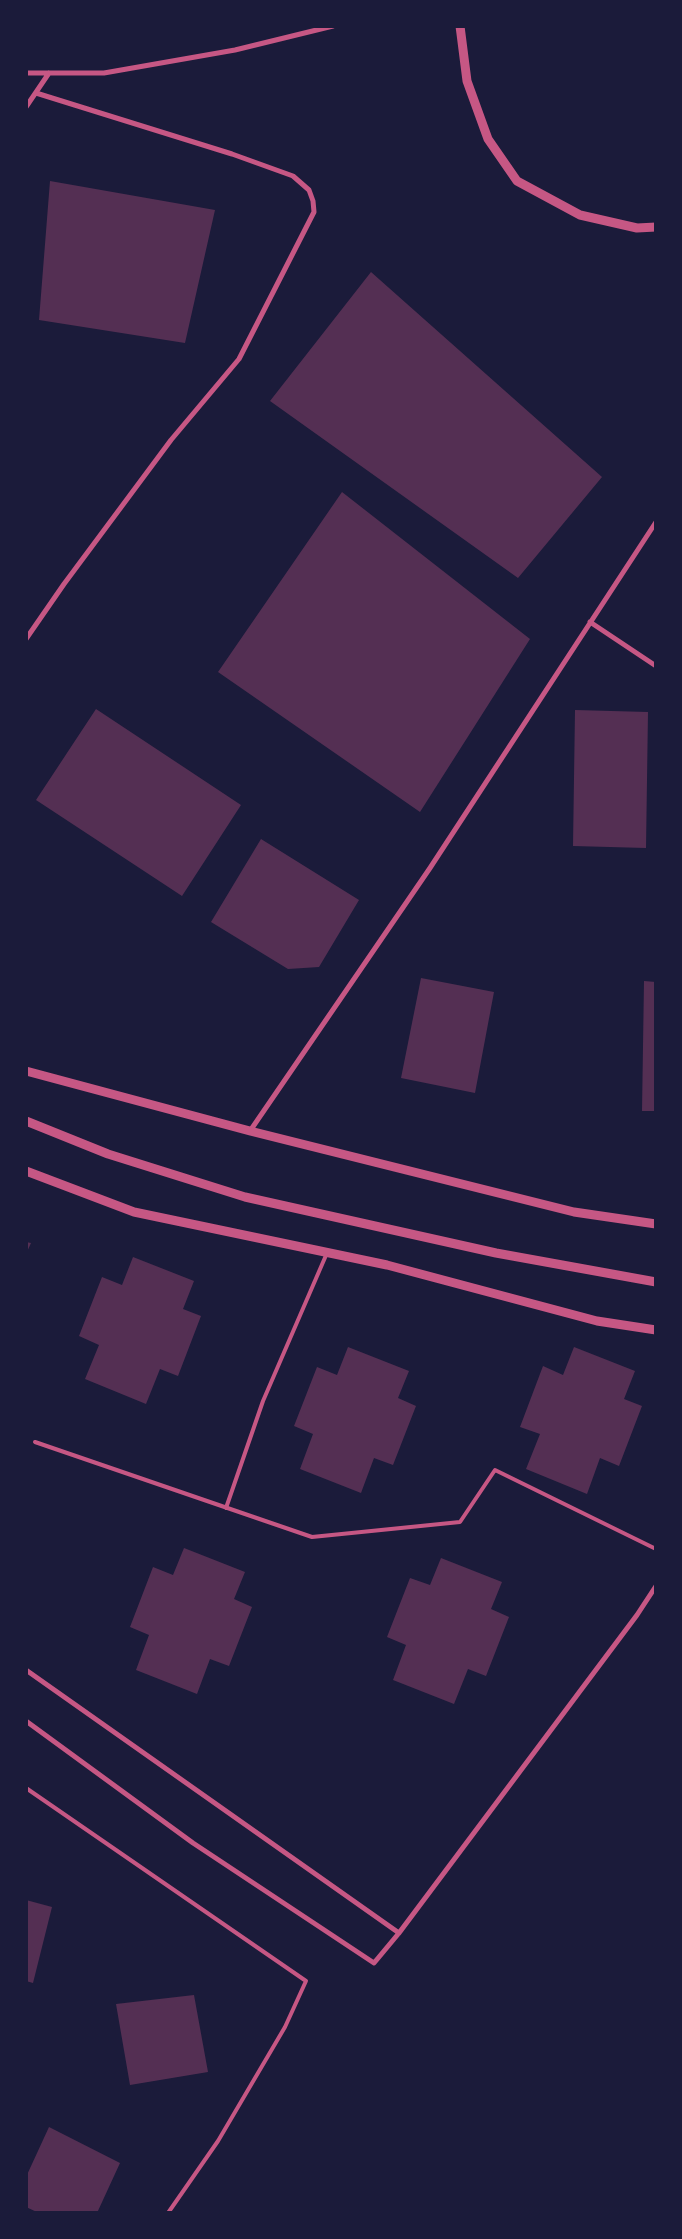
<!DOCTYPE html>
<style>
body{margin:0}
#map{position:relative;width:682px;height:2239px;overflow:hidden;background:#1b1b3a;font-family:"Source Serif 4",serif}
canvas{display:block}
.frame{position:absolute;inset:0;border:28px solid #1b1b3a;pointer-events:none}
</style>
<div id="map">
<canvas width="682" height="2239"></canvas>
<div class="frame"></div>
</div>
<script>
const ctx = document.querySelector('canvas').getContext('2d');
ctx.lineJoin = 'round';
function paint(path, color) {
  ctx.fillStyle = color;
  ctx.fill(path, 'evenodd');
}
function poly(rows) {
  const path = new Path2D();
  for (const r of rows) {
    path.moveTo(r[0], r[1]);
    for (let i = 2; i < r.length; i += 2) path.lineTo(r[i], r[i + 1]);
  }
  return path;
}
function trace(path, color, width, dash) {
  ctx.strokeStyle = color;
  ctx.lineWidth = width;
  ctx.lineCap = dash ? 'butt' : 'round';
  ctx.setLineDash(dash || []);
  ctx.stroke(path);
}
const building = poly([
 [50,181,215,210,185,343,39,320],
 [371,272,602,477,518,578,270,401],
 [342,492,530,639,420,812,218,672],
 [96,709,241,805,182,896,36,800],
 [575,710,648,712,646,848,573,846],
 [261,839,359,900,319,967,288,969,211,922],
 [421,978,494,992,475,1093,401,1078],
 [644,981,656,982,656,1111,642,1111],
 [26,1242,31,1243,26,1254],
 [133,1257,194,1281,183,1309,201,1316,178,1376,160,1369,146,1404,85,1379,99,1345,79,1336,102,1277,122,1285],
 [348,1347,409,1371,398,1398,416,1406,393,1465,374,1458,361,1493,300,1469,313,1434,294,1426,317,1367,337,1375],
 [574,1347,635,1371,624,1399,642,1406,619,1466,600,1458,587,1494,526,1469,540,1434,520,1427,543,1366,563,1375],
 [184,1548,245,1572,234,1599,252,1607,229,1666,210,1659,197,1694,136,1670,149,1635,130,1627,153,1567,173,1575],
 [441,1558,502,1582,491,1609,509,1617,486,1676,468,1669,454,1704,393,1680,406,1645,387,1637,410,1578,430,1585],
 [26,1900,52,1907,33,1983,26,1981],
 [194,1995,208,2072,130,2085,116,2004],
 [49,2127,120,2163,97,2213,39,2213,26,2207,26,2177]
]);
const service = poly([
 [35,1442,312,1537,460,1522,495,1470,656,1549],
 [226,1508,263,1401,327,1253],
 [26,1788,306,1981,285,2027,218,2141,168,2213]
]);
const minor = poly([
 [26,73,104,73,235,50,333,26],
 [26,107,49,73],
 [590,622,656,666],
 [26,639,64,584,171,440,239,359,314,212,313,201,309,190,293,176,232,154,36,93],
 [250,1131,430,868,656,522],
 [26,1670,399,1933],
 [26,1721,193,1843,374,1963,399,1933,637,1615,656,1586]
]);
const tertiary = poly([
 [460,26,467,81,488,139,517,181,580,215,637,228,656,227],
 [26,1071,250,1131,574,1212,656,1224],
 [26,1121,108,1154,245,1197,496,1253,656,1282],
 [26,1171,134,1212,387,1265,597,1321,656,1330]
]);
paint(building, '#542f53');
trace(service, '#c65784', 4);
trace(minor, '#c65784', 5);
trace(tertiary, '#c65784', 9);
</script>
